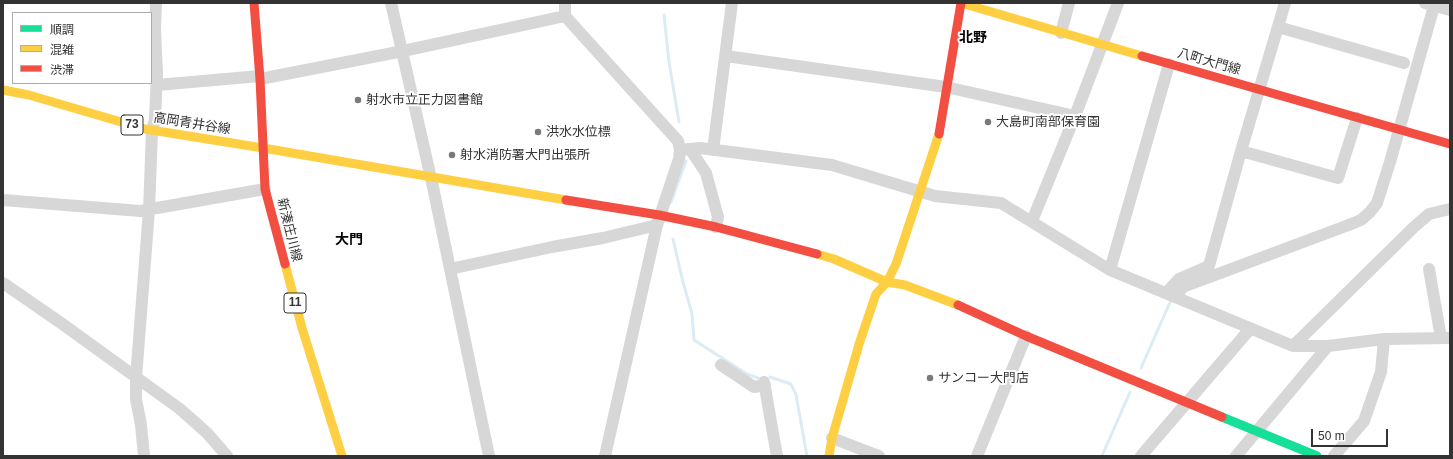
<!DOCTYPE html>
<meta charset="utf-8">
<style>
body{margin:0}
#map{position:relative;width:1453px;height:459px;overflow:hidden;background:#fff;font-family:Helvetica,"Noto Sans JP",sans-serif}
canvas{display:block}
.frame{position:absolute;inset:0;border:4px solid #333;pointer-events:none}
.legend{position:absolute;left:12px;top:12px;width:140px;height:72px;box-sizing:border-box;background:#fff;border:1px solid #adadad;margin:0;padding:5px 7px;list-style:none;font-size:12px;color:#333}
.legend li{display:flex;align-items:center;gap:8px;height:20px}
.legend b{width:20px;border:1px solid #adadad}
.scale{position:absolute;left:1311px;top:429px;width:77px;height:18px;box-sizing:border-box;border:2px solid #333;border-top:0;padding-left:5px;font-size:12px;line-height:14px;white-space:nowrap;color:#333;-webkit-text-stroke:3px #fff;paint-order:stroke}
</style>
<div id="map">
<canvas width="1453" height="459"></canvas>
<div class="frame"></div>
<ul class="legend">
<li><b style="height:5px;background:#16e098"></b>順調</li>
<li><b style="height:5px;background:#ffcf43"></b>混雑</li>
<li><b style="height:5px;background:#f24e42"></b>渋滞</li>
</ul>
<div class="scale">50 m</div>
</div>
<script>
const ctx = document.querySelector('canvas').getContext('2d');
ctx.lineJoin = 'round';
function poly(rows) {
  const path = new Path2D();
  for (const r of rows) {
    path.moveTo(r[0], r[1]);
    for (let i = 2; i < r.length; i += 2) path.lineTo(r[i], r[i + 1]);
  }
  return path;
}
function trace(path, color, width, dash) {
  ctx.strokeStyle = color;
  ctx.lineWidth = width;
  ctx.lineCap = dash ? 'butt' : 'round';
  ctx.setLineDash(dash || []);
  ctx.stroke(path);
}
function label(font, color, halo, rows, align = 'center') {
  ctx.font = font + ' Helvetica,"Noto Sans JP",sans-serif';
  ctx.lineWidth = 4;
  ctx.setLineDash([]);
  ctx.textBaseline = 'middle';
  ctx.strokeStyle = halo;
  ctx.fillStyle = color;
  for (const [text, x, y, turn = 0] of rows) {
    ctx.save();
    ctx.translate(x, y);
    ctx.rotate((+turn || 0) * Math.PI / 180);
    ctx.textAlign = isNaN(turn) ? turn : align;
    if (halo) ctx.strokeText(text, 0, 0);
    ctx.fillText(text, 0, 0);
    ctx.restore();
  }
}
const stream = poly([
 [664,15,669,62,679,122],
 [671,202,686,161],
 [673,239,682,278,692,314,694,340,747,374,758,378],
 [1141,368,1171,300],
 [770,377,791,384,796,395,807,456],
 [1102,456,1130,392]
]);
const street = poly([
 [391,3,433,187,489,456],
 [565,3,565,16,678,141,680,150,679,159,657,225,605,456],
 [1425,3,1450,10],
 [1278,27,1404,63],
 [1061,33,1069,3],
 [726,56,946,87,1075,116],
 [260,79,403,51,565,16],
 [157,85,260,76],
 [690,149,706,173,718,217,716,227],
 [680,150,700,148,832,165,935,196,1001,203,1110,270,1293,346,1328,346,1384,339,1450,338],
 [713,150,732,3],
 [1241,151,1338,178,1357,118],
 [3,200,140,211,265,189],
 [1032,221,1075,116,1118,3],
 [450,269,552,247,603,238,657,225],
 [1429,269,1441,338],
 [1110,270,1169,64],
 [3,283,61,323,180,409,207,433,227,456],
 [1166,293,1179,279,1209,266,1241,151,1285,3],
 [1178,298,1179,292,1183,287,1346,226,1361,220,1370,212,1377,203,1390,162,1434,6],
 [1293,346,1414,227,1429,214,1450,209],
 [721,365,754,387,765,385],
 [764,382,777,456],
 [832,438,879,456],
 [144,456,141,425,136,399,136,378,149,210,152,131,155,119,157,74,155,29,156,3],
 [977,456,1026,336],
 [1141,456,1250,329],
 [1236,456,1328,346],
 [1334,456,1364,421,1381,372,1384,339]
]);
const fast = poly([
 [1222,417,1317,456]
]);
const slow = poly([
 [961,3,1142,56],
 [3,90,29,95,145,129,263,148],
 [263,148,566,200],
 [817,254,834,259,887,282,905,285,958,305],
 [285,264,302,328,342,456],
 [829,456,832,438,860,341,876,294,887,282,896,264,939,134]
]);
const jam = poly([
 [254,3,260,79,265,189,285,264],
 [1142,56,1450,144],
 [939,134,961,3],
 [566,200,659,215,716,227,817,254],
 [958,305,1026,336,1222,417]
]);
const markers = [
 [358,100,4,"#7a7a7a"],
 [988,122,4,"#7a7a7a"],
 [538,132,4,"#7a7a7a"],
 [452,155,4,"#7a7a7a"],
 [930,378,4,"#7a7a7a"]
];
const shields = [
 [132,125,22],
 [295,303,22]
];
const shieldNames = [
 ["73",132,125],
 ["11",295,303]
];
const streetNames = [
 ["八町大門線",1209,62,16],
 ["高岡青井谷線",192,124,9],
 ["新湊庄川線",289,230,76]
];
const poiNames = [
 ["射水市立正力図書館",366,100],
 ["大島町南部保育園",996,122],
 ["洪水水位標",546,132],
 ["射水消防署大門出張所",460,155],
 ["サンコー大門店",938,378]
];
const neighbourhoodNames = [
 ["北野",973,38],
 ["大門",349,240]
];
trace(stream, '#ddebf3', 3);
trace(street, '#d7d7d7', 12);
trace(fast, '#16e098', 9);
trace(slow, '#ffcf43', 9);
trace(jam, '#f24e42', 9);
for (const [x, y, r, color] of markers) {
  const dot = new Path2D();
  dot.arc(x, y, r, 0, 2 * Math.PI);
  ctx.fillStyle = color;
  ctx.fill(dot);
  trace(dot, '#fff', 1.5);
}
for (const [x, y, w] of shields) {
  const box = new Path2D();
  box.roundRect(x - w / 2, y - 10, w, 20, 3);
  ctx.fillStyle = '#fff';
  ctx.fill(box);
  trace(box, '#333', 1);
}
label('bold 12px', '#333', null, shieldNames);
label('13px', '#333', '#fff', streetNames);
label('13px', '#333', '#fff', poiNames, 'left');
label('bold 14px', '#000', '#fff', neighbourhoodNames);
</script>
